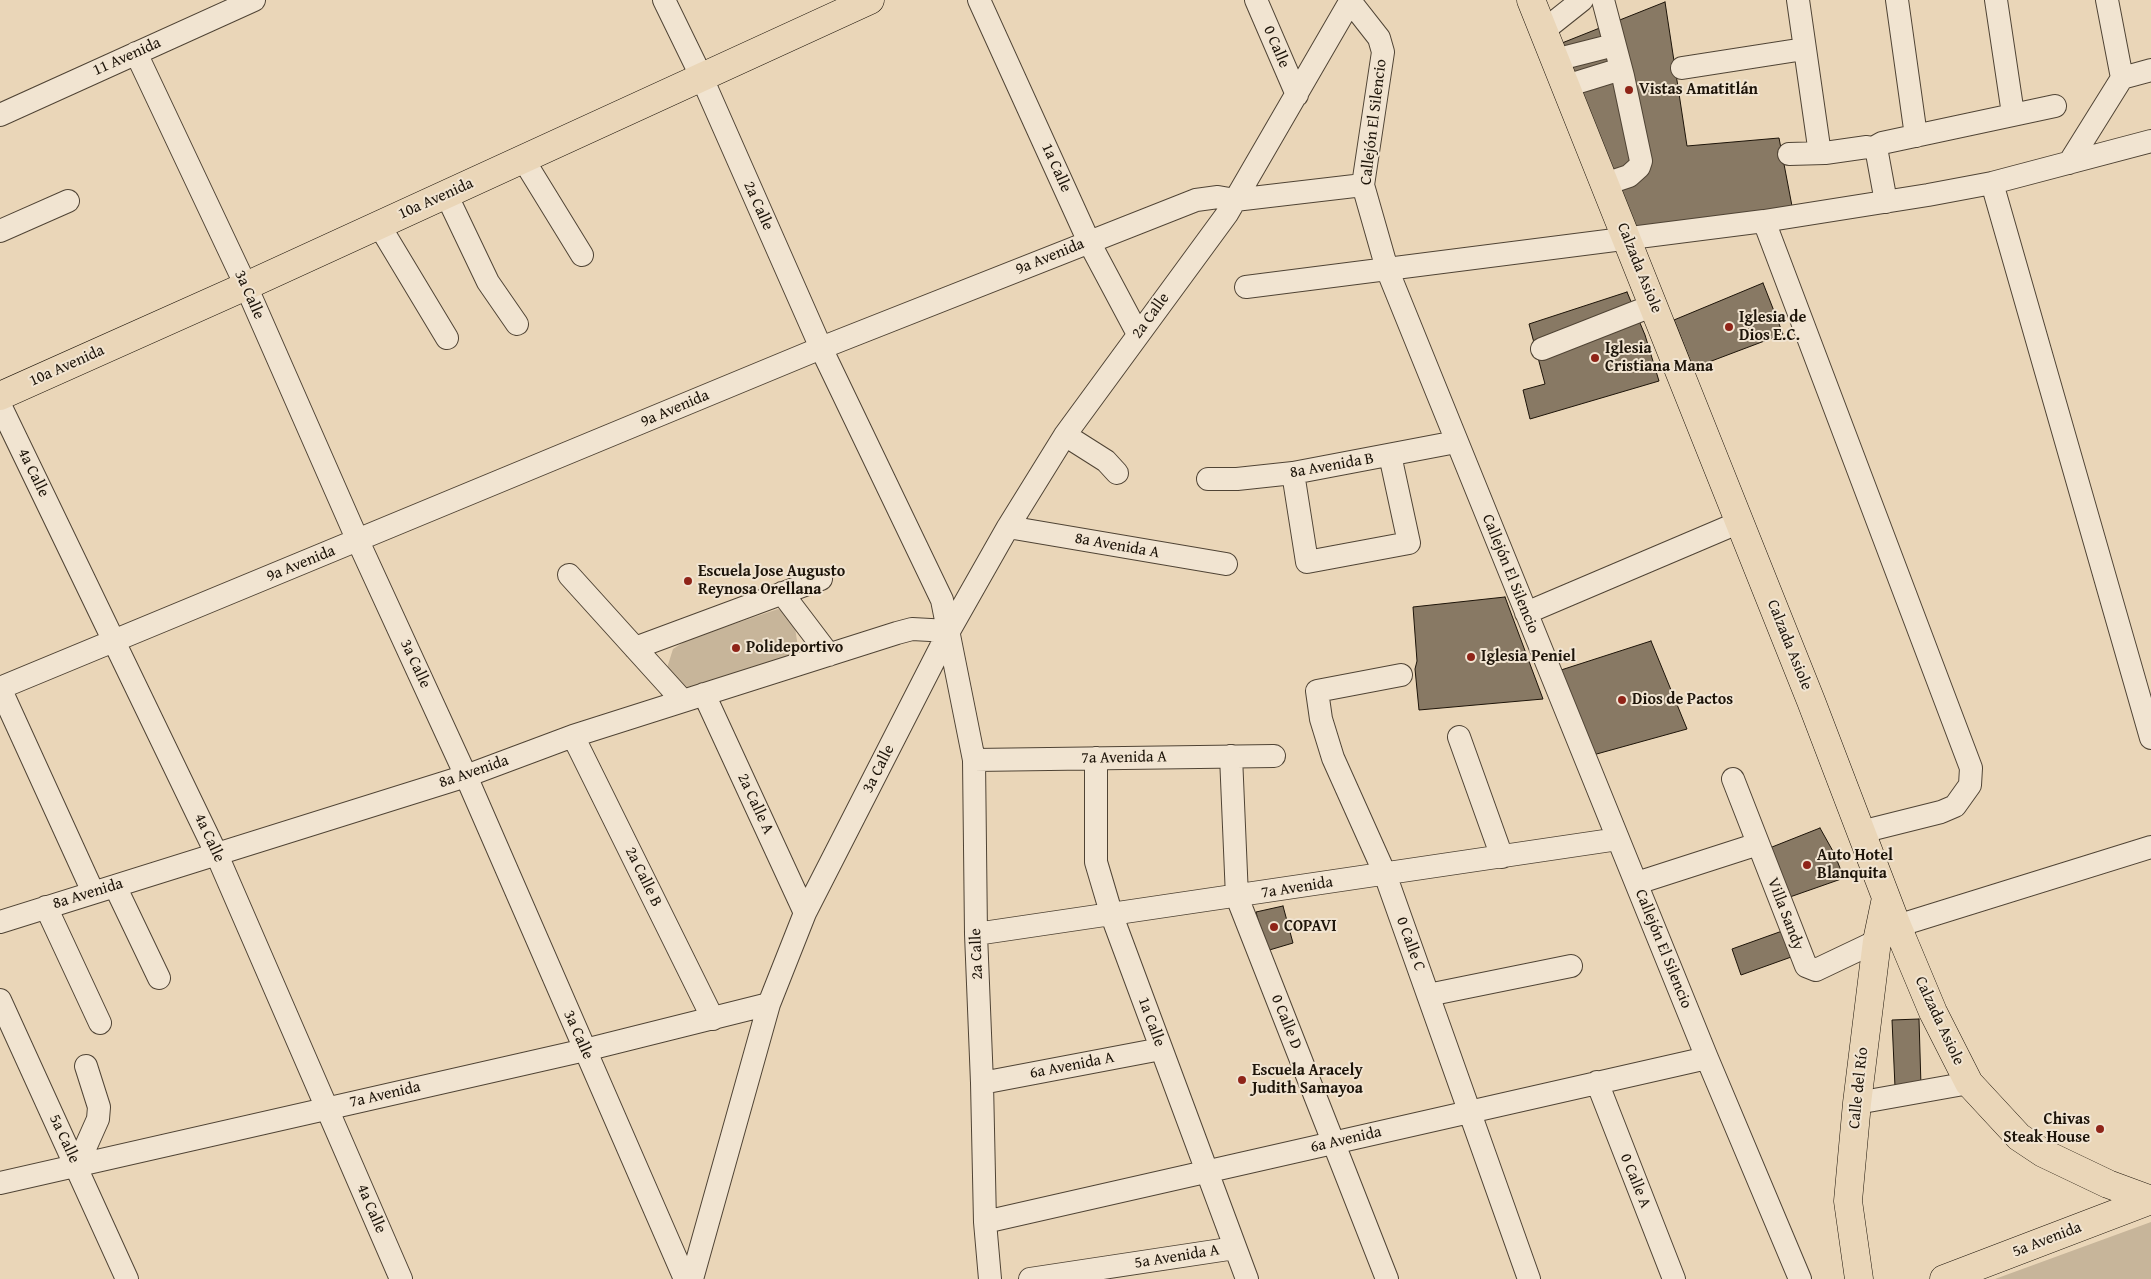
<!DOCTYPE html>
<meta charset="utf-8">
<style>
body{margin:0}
canvas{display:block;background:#ead6b8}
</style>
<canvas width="2151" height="1279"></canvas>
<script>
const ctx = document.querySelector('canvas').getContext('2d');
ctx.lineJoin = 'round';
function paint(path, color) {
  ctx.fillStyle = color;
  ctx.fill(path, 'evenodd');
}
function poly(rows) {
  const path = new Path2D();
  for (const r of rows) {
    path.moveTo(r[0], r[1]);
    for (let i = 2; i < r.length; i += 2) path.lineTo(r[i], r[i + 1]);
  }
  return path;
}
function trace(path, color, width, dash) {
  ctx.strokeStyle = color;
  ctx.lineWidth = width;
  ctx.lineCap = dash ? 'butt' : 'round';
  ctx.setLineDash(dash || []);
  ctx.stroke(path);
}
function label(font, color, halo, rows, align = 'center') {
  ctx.font = font + ' "Gentium Book Plus",serif';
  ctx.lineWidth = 4;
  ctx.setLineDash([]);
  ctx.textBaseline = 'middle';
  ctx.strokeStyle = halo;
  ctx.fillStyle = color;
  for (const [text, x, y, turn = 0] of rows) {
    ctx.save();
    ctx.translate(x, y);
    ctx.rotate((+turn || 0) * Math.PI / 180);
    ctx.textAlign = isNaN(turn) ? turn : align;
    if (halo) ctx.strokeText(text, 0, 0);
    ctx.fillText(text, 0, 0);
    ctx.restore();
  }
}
const green = poly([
 [778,609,793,615,798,647,788,658,686,688,667,668,673,649,687,640],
 [2151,1222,2151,1279,1995,1279]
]);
const building = poly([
 [1665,2,1687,146,1779,138,1792,206,1630,231,1562,43,1665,2],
 [1763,283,1783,334,1693,368,1674,320,1763,283],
 [1627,292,1645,335,1659,381,1530,419,1523,390,1545,384,1529,324,1627,292],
 [1505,597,1543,699,1419,710,1415,669,1417,661,1413,607,1505,597],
 [1651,641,1687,729,1593,755,1558,671,1651,641],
 [1820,828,1834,853,1844,878,1787,898,1767,849,1820,828],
 [1283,906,1293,943,1266,951,1256,912,1283,906],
 [1785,930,1794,956,1741,975,1732,949,1785,930],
 [1919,1019,1921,1086,1895,1087,1892,1020,1919,1019]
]);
const minor = poly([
 [664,0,702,78,821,348,942,600,974,760,976,934,982,1083,985,1222,990,1279],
 [979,0,1089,242,1138,334],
 [1256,0,1297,95],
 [1603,0,1623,76,1641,161,1639,167,1629,176,1605,184],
 [1798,0,1819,147,1822,151],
 [1897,0,1916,136],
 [1996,0,2013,114],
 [2107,0,2122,78],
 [1350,1,1379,38,1383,52,1363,185,1387,269,1707,1058,1800,1279],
 [1543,31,1582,0],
 [136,53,246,286,358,541,466,776,685,1279],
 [1555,60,1614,45],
 [1682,68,1804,49],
 [1566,86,1621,69],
 [0,115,254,0],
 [1873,148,1882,143,2055,106],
 [1789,154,1825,153,1867,147,1873,148,1877,153,1886,202],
 [523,159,582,255],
 [2069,163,2122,78,2151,70],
 [1992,183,2151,738],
 [446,194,488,282,517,324],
 [1764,221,1971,768,1970,785,1955,806,1941,812,1861,832],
 [379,225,447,338],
 [0,231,68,201],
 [1246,287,1764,221,1928,195,1992,183,2151,141],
 [1542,349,1654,305],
 [0,405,217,855,401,1279],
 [1065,435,1106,461,1117,473],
 [1293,473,1307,562,1409,543,1390,455],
 [1208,479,1237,479,1293,473,1456,442],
 [1008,527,1226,564],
 [569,575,683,701],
 [782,593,829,655],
 [1526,613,1740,522],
 [635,648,821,579],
 [1401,675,1317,691,1321,719,1333,758,1385,874,1529,1279],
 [0,688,821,348,1196,200,1218,197,1235,200,1363,185],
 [0,688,93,892],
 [704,694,805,913],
 [573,736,713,1019],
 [1459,737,1502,857],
 [1231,756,1237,897,1387,1279],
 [1096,758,1096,862,1112,916,1247,1279],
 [974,760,1274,756],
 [1733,779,1806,966,1816,970,1877,941],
 [1637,883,1758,844],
 [115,886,159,978],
 [46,907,100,1023],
 [0,922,466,776,573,736,897,633,912,629,949,631],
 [1897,926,2151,847],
 [976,934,1618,839],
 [1428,995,1571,966],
 [0,1000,127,1279],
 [1597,1082,1674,1279],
 [982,1083,1161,1049],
 [1857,1103,1969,1083],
 [75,1161,82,1155,98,1119,99,1107,86,1066],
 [0,1183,585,1050,769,1004],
 [985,1222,1707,1058],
 [692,1279,769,1004,805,913,949,631,1008,527,1065,435,1227,214,1351,0],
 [1030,1279,1235,1248]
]);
const major = poly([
 [1531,0,1811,701,1897,926,1933,1012,1969,1083,2019,1137,2043,1153,2108,1184,2151,1200],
 [0,396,246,286,870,0],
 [1859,1279,1848,1201,1857,1103,1877,941,1886,898],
 [1944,1279,2151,1200]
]);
const markers = [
 [1629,90,5,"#8f2418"],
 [1729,327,5,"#8f2418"],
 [1595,358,5,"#8f2418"],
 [688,581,5,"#8f2418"],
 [736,648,5,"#8f2418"],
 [1471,657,5,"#8f2418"],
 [1622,700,5,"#8f2418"],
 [1807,865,5,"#8f2418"],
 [1274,927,5,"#8f2418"],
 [1242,1080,5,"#8f2418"],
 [2100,1129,5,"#8f2418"]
];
const streetNames = [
 ["0 Calle",1276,47,67],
 ["11 Avenida",127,57,-24],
 ["Callejón El Silencio",1374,122,-83],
 ["1a Calle",1056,168,66],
 ["10a Avenida",436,199,-24],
 ["2a Calle",758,206,66],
 ["9a Avenida",1050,257,-22],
 ["Calzada Asiole",1639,268,68],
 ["3a Calle",249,295,66],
 ["2a Calle",1151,316,-54],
 ["10a Avenida",67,366,-24],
 ["9a Avenida",675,409,-23],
 ["8a Avenida B",1332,466,-10],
 ["4a Calle",33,473,64],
 ["8a Avenida A",1117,546,10],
 ["9a Avenida",301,564,-22],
 ["Callejón El Silencio",1510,574,68],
 ["Calzada Asiole",1789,645,68],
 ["3a Calle",415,664,65],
 ["7a Avenida A",1124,758,-1],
 ["3a Calle",879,769,-63],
 ["8a Avenida",474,772,-19],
 ["2a Calle A",755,804,65],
 ["4a Calle",209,838,65],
 ["2a Calle B",643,877,64],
 ["7a Avenida",1297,888,-9],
 ["8a Avenida",88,894,-17],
 ["Villa Sandy",1785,914,69],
 ["0 Calle C",1410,944,70],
 ["Callejón El Silencio",1663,949,68],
 ["2a Calle",977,954,-92],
 ["Calzada Asiole",1939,1021,65],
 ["1a Calle",1151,1022,70],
 ["0 Calle D",1286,1022,68],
 ["3a Calle",578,1035,66],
 ["6a Avenida A",1072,1066,-11],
 ["Calle del Río",1859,1088,-84],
 ["7a Avenida",385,1095,-13],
 ["5a Calle",64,1139,65],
 ["6a Avenida",1346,1140,-13],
 ["0 Calle A",1635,1181,68],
 ["4a Calle",371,1209,67],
 ["5a Avenida",2047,1240,-21],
 ["5a Avenida A",1177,1257,-9]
];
const poiNames = [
 ["Vistas Amatitlán",1639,90],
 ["Iglesia de",1739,318],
 ["Dios E.C.",1739,336],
 ["Iglesia",1605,349],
 ["Cristiana Mana",1605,367],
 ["Escuela Jose Augusto",698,572],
 ["Reynosa Orellana",698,590],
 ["Polideportivo",746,648],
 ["Iglesia Peniel",1481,657],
 ["Dios de Pactos",1632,700],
 ["Auto Hotel",1817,856],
 ["Blanquita",1817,874],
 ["COPAVI",1284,927],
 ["Escuela Aracely",1252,1071],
 ["Judith Samayoa",1252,1089],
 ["Chivas",2090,1120,"right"],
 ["Steak House",2090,1138,"right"]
];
paint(green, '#c7b59a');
paint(building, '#887964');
trace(building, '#1d1409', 1);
trace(minor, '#504435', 24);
trace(major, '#1d1409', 29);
trace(minor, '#f1e4d1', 22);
trace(major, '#ead6b8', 28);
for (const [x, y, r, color] of markers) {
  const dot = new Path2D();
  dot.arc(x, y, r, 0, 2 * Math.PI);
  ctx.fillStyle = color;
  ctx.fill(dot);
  trace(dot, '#f1e4d1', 2);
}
label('16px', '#1d1409', '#f1e4d1', streetNames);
label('bold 16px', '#1d1409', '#f1e4d1', poiNames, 'left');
</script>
